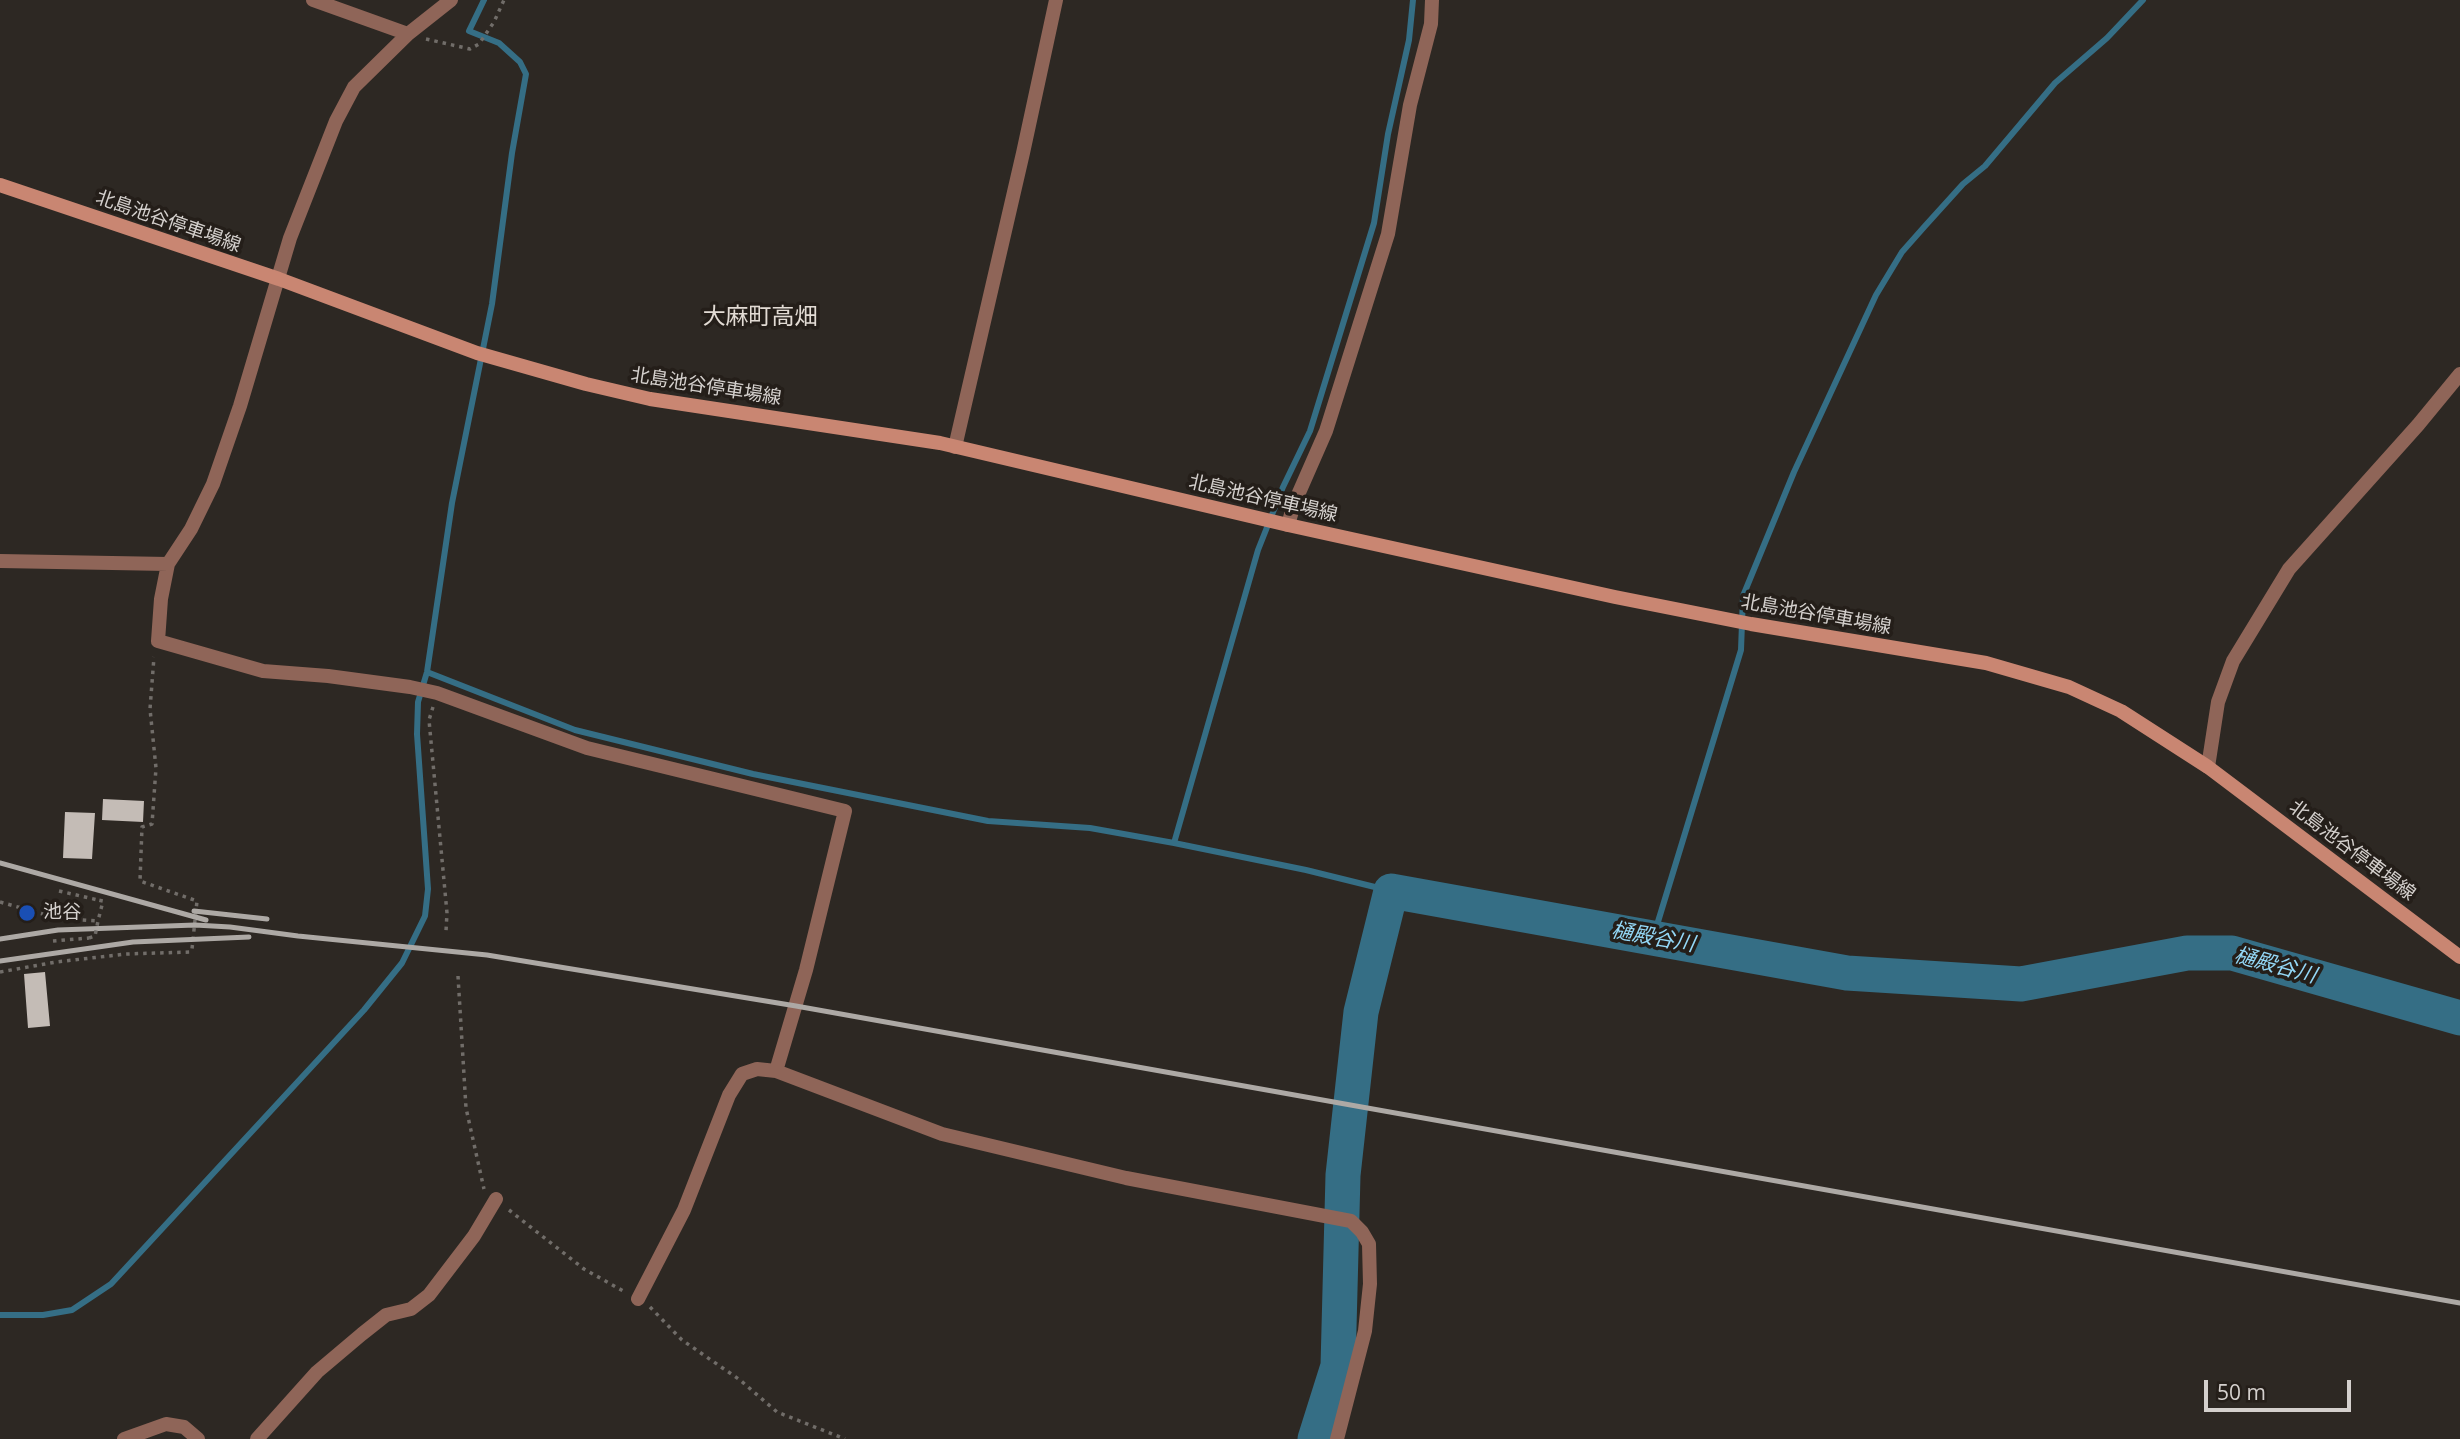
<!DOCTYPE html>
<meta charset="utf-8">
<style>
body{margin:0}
#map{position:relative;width:2460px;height:1439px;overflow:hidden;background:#2d2823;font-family:"Open Sans",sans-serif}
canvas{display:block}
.scale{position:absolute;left:2204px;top:1380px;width:147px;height:32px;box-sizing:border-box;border:4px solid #d4d0cd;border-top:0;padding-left:9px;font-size:21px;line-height:24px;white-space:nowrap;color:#d4d0cd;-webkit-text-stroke:5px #241e19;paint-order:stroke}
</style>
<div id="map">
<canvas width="2460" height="1439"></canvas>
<div class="scale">50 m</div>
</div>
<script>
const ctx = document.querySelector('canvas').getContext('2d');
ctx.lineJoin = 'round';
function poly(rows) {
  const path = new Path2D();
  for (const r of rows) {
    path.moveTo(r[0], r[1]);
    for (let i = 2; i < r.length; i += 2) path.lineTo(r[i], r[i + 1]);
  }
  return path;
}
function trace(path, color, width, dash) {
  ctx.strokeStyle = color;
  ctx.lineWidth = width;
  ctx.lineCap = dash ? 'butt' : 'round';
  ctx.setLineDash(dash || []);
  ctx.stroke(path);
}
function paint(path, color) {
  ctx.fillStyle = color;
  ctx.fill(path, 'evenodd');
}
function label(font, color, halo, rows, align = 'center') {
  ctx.font = font + ' "Open Sans","Noto Sans JP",sans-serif';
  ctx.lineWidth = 7;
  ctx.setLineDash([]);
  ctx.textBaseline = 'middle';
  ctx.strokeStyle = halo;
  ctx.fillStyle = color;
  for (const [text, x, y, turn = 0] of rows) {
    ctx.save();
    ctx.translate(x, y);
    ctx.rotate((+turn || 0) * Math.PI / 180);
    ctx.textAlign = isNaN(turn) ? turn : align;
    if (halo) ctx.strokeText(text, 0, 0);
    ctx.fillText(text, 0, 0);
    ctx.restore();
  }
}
const stream = poly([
 [427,672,575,730,753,774,988,821,1090,828,1174,843,1258,550,1283,487,1310,431,1374,223,1388,134,1409,40,1413,0],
 [1174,843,1306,870,1391,891],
 [1653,938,1741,650,1743,596,1794,472,1876,295,1902,252,1925,226,1963,184,1985,166,2055,83,2107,38,2143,0],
 [0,1315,43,1315,72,1310,111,1284,364,1010,402,963,425,916,428,889,417,734,418,702,427,672,452,503,492,304,512,153,526,74,520,62,499,43,469,31,484,0]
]);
const river = poly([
 [1315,1439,1338,1366,1343,1175,1361,1012,1391,891,1847,973,2021,984,2187,953,2232,953,2460,1018]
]);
const building = poly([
 [103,799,144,801,143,822,102,820],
 [65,812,95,813,92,859,63,858],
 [45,972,50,1026,28,1028,24,974]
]);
const path = poly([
 [426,39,470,49,479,44,494,22,504,0],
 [433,707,429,720,447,913,446,931],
 [59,891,98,900],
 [0,902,57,918,98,921],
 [53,941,89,938],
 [0,972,56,962,126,954,190,952,192,949,197,901,140,881,142,827,152,824,156,768,150,709,154,657],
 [458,976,466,1108,484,1189],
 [509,1210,584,1269,625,1292],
 [650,1307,682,1340,740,1380,777,1412,845,1439]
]);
const street = poly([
 [313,0,408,34],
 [451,0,408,34,354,87,336,121,290,238,240,406,213,484,191,529,168,564,161,599,158,641,263,671,328,676,410,687,437,693,587,748,845,811,806,970,776,1071],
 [955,447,1023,153,1056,0],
 [1288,525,1294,504,1326,431,1388,234,1410,105,1431,24,1432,0],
 [0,561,168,564],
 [2208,767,2218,702,2233,661,2289,569,2418,425,2460,374],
 [638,1299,684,1210,729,1095,742,1074,757,1069,776,1071,942,1134,1126,1178,1351,1221,1362,1232,1369,1244,1370,1284,1365,1331,1337,1439],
 [124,1439,166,1424,184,1427,198,1439],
 [257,1439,317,1372,362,1334,386,1315,411,1309,429,1295,474,1236,496,1199]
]);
const secondary = poly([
 [0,185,279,279,477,353,586,384,650,399,940,443,1288,525,1615,597,1751,624,1986,663,2069,687,2121,711,2208,767,2460,957]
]);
const rail = poly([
 [0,863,206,920],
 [194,911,267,919],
 [0,939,58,930,195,925,230,927,298,936,487,955,796,1006,2460,1303],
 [0,961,133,942,249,937]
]);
const pathBridge = poly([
 [89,938,95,936,98,921,103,901,98,900]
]);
const markers = [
 [27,913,9,"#1a4fb4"]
];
const streetNames = [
 ["北島池谷停車場線",168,222,19],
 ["北島池谷停車場線",706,387,9],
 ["北島池谷停車場線",1263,499,13],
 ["北島池谷停車場線",1816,615,10],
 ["北島池谷停車場線",2352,851,37]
];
const poiNames = [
 ["池谷",43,913]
];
const waterNames = [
 ["樋殿谷川",1653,938,10],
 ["樋殿谷川",2275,966,15]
];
const quarterNames = [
 ["大麻町高畑",760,317]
];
trace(stream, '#356e85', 6);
trace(river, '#356e85', 35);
paint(building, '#c4bcb6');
trace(path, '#716d69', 3.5, [3.5, 5]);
trace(street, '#8f6558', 14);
trace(secondary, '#c98672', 14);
trace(rail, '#ada9a5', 5);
trace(pathBridge, '#716d69', 3.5, [3.5, 5]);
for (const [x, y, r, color] of markers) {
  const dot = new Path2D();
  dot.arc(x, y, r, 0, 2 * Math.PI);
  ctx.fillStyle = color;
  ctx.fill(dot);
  trace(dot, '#241e19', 2.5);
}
label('19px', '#d4d0cd', '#241e19', streetNames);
label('19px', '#d4d0cd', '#241e19', poiNames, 'left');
label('italic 21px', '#94d8f7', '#241e19', waterNames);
label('23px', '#e2dbd4', '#241e19', quarterNames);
</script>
